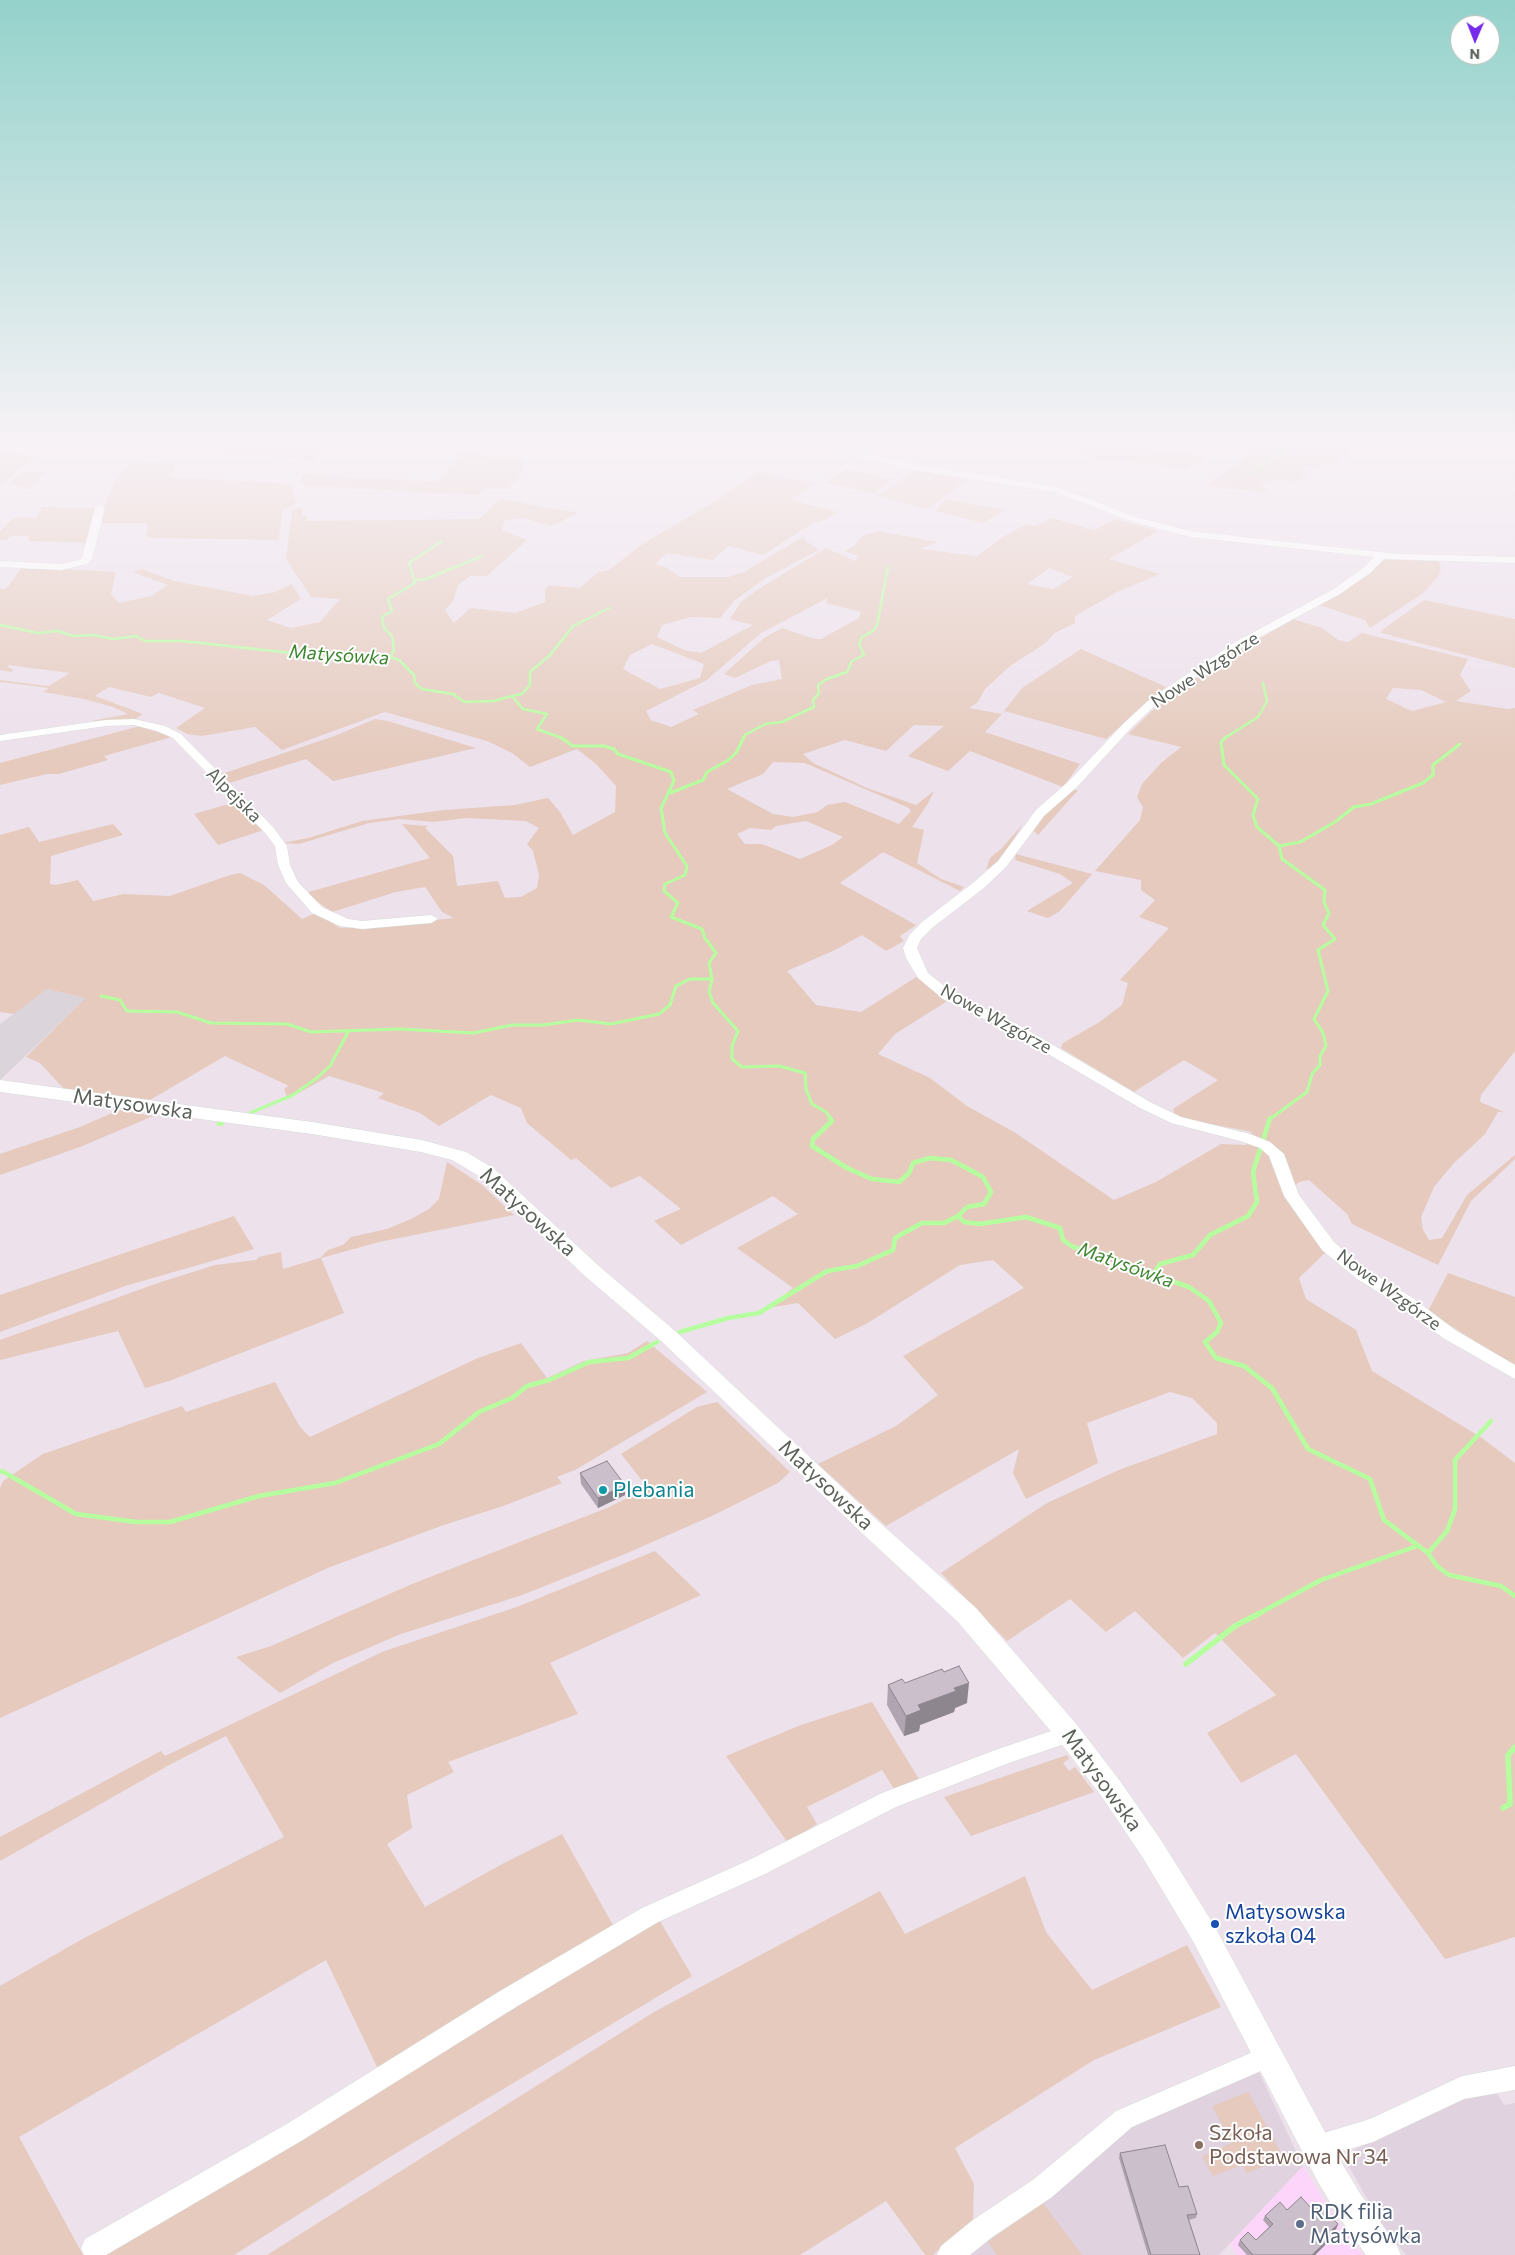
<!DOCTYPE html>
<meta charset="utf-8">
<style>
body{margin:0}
#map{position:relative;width:1515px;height:2255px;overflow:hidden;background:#ede1ec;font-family:Commissioner,sans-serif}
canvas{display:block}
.north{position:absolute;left:1450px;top:15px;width:50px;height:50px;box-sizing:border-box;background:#fff;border:1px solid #bdc0bd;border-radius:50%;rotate:181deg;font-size:14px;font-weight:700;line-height:20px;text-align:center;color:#5b625a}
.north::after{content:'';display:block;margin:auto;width:18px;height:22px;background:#772aeb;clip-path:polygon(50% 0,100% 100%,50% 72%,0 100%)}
</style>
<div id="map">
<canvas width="1515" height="2255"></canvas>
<div class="north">N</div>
</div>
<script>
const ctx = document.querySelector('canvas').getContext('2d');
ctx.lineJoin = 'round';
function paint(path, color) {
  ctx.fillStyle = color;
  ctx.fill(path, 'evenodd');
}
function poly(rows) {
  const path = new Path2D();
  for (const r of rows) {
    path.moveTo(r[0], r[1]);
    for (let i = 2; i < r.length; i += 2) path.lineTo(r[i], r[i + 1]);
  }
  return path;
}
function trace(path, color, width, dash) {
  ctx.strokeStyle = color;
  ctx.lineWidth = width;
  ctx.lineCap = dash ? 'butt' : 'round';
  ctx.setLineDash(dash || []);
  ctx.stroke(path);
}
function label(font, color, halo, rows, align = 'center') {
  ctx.font = font + ' Commissioner,sans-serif';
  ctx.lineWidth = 4;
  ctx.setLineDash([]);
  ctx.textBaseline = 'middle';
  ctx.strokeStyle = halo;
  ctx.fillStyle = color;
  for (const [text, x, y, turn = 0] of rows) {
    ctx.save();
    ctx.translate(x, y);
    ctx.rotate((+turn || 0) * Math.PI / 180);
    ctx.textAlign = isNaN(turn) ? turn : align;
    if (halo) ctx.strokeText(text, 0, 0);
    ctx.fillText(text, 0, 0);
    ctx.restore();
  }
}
const commercial = poly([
 [1303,2166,1337,2221,1363,2255,1237,2255,1230,2243]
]);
const industrial = poly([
 [47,989,87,998,0,1080,0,1024]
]);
const education = poly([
 [1258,2070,1303,2166,1219,2255,962,2255,1129,2125],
 [1494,2089,1504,2105,1515,2103,1515,2255,1406,2255,1383,2227,1343,2156,1444,2101]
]);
const green = poly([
 [192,444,324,444,323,450,315,461,190,446],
 [1084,444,1237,444,1157,446,1157,450,1210,458,1182,469,1137,461,1090,460,1098,452,1075,449],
 [1246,444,1425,444,1419,450,1350,445,1349,456,1318,467,1303,466,1306,477,1291,482,1278,479,1261,482,1267,492,1206,486,1250,454],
 [4,452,33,457,0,487,0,454],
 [460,453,526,460,520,476,508,489,485,488,479,495,300,485,302,474,438,482],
 [130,461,176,463,169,477,292,484,296,504,282,510,279,540,151,538,146,536,147,523,99,523,103,508,115,482],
 [845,469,894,479,874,493,825,483],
 [915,469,968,478,968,480,927,509,878,496],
 [23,471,44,472,29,491,28,487,11,485,10,482],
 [758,472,816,483,791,500,838,512,825,520,815,522,763,555,729,546,712,560,667,553,655,564,665,567,680,577,728,577,744,572,804,536,806,541,819,550,764,579,734,601,720,618,691,617,662,625,657,637,684,650,701,653,753,625,730,619,741,602,757,590,826,548,855,561,859,556,844,551,854,546,863,535,879,531,937,542,921,549,977,556,1003,537,1026,524,1035,526,1052,518,1094,530,1115,519,1158,531,1109,559,1160,574,1117,592,1075,616,1075,623,1055,633,1044,644,1010,666,985,689,978,702,969,708,1002,714,985,732,1080,764,1063,787,970,751,948,771,908,756,944,726,914,725,886,751,845,740,803,754,813,763,867,788,916,805,934,791,927,805,912,827,924,830,917,863,941,879,964,887,960,891,883,852,840,883,916,925,900,936,904,941,886,951,862,935,835,950,787,971,816,1005,861,1012,918,976,949,1000,895,1034,878,1054,930,1078,967,1106,1014,1132,1114,1200,1156,1182,1221,1144,1246,1145,1252,1132,1176,1117,1173,1109,1218,1080,1184,1060,1134,1092,1061,1048,1063,1043,1098,1023,1122,1005,1128,983,1120,980,1169,928,1139,917,1155,900,1141,890,1141,880,1095,871,1140,820,1143,807,1137,797,1142,784,1161,763,1181,747,1128,734,1153,710,1211,667,1293,619,1322,628,1338,640,1348,642,1362,633,1468,659,1460,675,1471,691,1456,701,1508,709,1515,708,1515,1051,1481,1095,1480,1102,1504,1112,1498,1112,1485,1134,1453,1164,1434,1187,1421,1217,1423,1230,1429,1240,1442,1238,1467,1195,1515,1155,1515,1159,1471,1201,1438,1265,1352,1224,1347,1214,1309,1180,1299,1182,1285,1195,1306,1228,1328,1250,1299,1278,1306,1299,1356,1330,1372,1371,1482,1438,1515,1463,1515,1937,1445,1959,1296,1754,1241,1783,1207,1733,1276,1695,1215,1633,1183,1658,1135,1611,1106,1632,1070,1599,1007,1641,941,1573,1047,1503,1119,1470,1217,1434,1217,1423,1192,1398,1170,1392,1087,1423,1098,1463,1026,1499,1013,1473,1019,1449,886,1526,818,1464,896,1426,938,1395,903,1356,1024,1288,993,1260,960,1265,866,1324,835,1339,798,1303,767,1308,793,1288,737,1248,798,1214,773,1196,681,1245,654,1221,681,1209,640,1176,611,1188,576,1158,571,1160,527,1123,521,1108,491,1095,439,1126,420,1113,378,1098,384,1093,329,1076,288,1099,284,1089,289,1086,225,1056,150,1100,64,1089,40,1063,26,1057,86,998,47,989,14,1014,0,1012,0,835,29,827,39,842,113,824,123,835,51,856,50,884,56,885,78,880,93,901,124,894,170,896,230,875,240,873,264,885,302,919,316,913,340,928,379,926,454,918,442,912,425,887,396,892,332,912,305,893,430,858,402,824,428,826,425,828,453,856,457,886,498,881,505,898,521,897,537,888,539,875,533,851,527,844,539,828,526,821,466,818,434,822,399,819,369,823,299,844,283,843,308,838,362,821,444,810,515,805,548,798,560,812,573,835,615,812,616,786,596,764,577,749,530,767,512,753,487,741,385,712,282,750,255,727,202,736,187,734,176,728,205,708,159,693,151,697,109,687,95,696,143,714,134,720,91,721,128,714,113,707,84,699,43,692,49,688,0,682,0,680,49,686,70,673,8,665,8,667,14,670,11,672,0,670,0,589,6,589,22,567,116,572,111,594,119,603,151,596,168,585,132,572,142,569,174,581,253,596,275,592,292,584,301,599,267,620,291,628,320,622,340,599,311,597,286,559,292,510,302,507,302,516,307,516,306,521,479,519,500,499,579,513,551,526,523,518,505,520,502,530,527,540,487,576,470,576,458,585,453,601,445,610,454,623,470,608,515,613,545,602,545,589,549,585,580,588,597,573,609,570,644,543,717,500],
 [1049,568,1073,577,1053,589,1027,584],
 [828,598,826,603,861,612,859,618,821,639,815,639,782,628,764,638,724,674,735,678,771,661,779,660,782,679,752,685,693,710,699,714,671,727,651,720,646,711,707,680,761,633],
 [652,644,704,664,700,678,660,689,623,669,630,655],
 [1393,688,1421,690,1446,702,1412,711,1386,699],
 [773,762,805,763,909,808,911,811,899,824,845,802,827,805,818,812,793,817,773,814,727,789,763,774],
 [806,821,843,837,832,845,800,859,762,844,745,844,737,834,750,828,771,830,776,826],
 [946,499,1005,510,983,523,934,511],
 [42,507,97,508,88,543,28,541,29,536,11,536,6,540,0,540,0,531,15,517,36,518],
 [1385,559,1439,561,1441,568,1438,577,1422,594,1370,628,1365,620,1319,605],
 [1424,600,1515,619,1515,668,1381,633,1382,630],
 [1081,649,1166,687,1106,739,1004,711,1022,688],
 [375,719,388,721,476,748,333,781,306,759,229,783,222,774,337,735],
 [140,726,172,737,104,756,108,760,59,774,47,774,0,785,0,763],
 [1072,790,1078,790,1038,835,1033,830,1041,816],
 [236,802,264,830,218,845,194,814],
 [1023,824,999,862,986,870,990,858,1001,849],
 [1016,854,1092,874,1060,911,1048,918,1027,911,1073,883,1060,874,1015,860],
 [119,1110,153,1116,80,1147,0,1175,0,1154,80,1127],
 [447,1162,482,1185,514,1215,379,1242,321,1258,344,1313,169,1381,145,1388,118,1331,0,1360,0,1340,158,1283,215,1265,256,1260,259,1257,281,1252,283,1269,320,1258,328,1250,343,1245,351,1237,387,1229,411,1219,429,1209,439,1199],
 [234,1216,254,1249,125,1286,0,1332,0,1295],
 [1448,1273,1515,1297,1515,1367,1428,1311],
 [647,1341,707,1392,575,1470,557,1477,562,1483,506,1505,441,1526,330,1567,0,1718,0,1488,3,1481,43,1454,182,1406,186,1412,275,1382,300,1427,310,1437,478,1358,521,1343,547,1378,584,1361,628,1353],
 [717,1402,790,1472,778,1483,716,1514,625,1554,522,1595,401,1634,333,1663,280,1693,236,1657,271,1646,412,1584,607,1508,648,1488,621,1454,697,1407],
 [655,1551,701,1595,550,1663,578,1714,448,1762,454,1772,407,1795,412,1828,387,1844,425,1907,504,1863,562,1834,613,1925,379,2071,326,1960,19,2137,83,2255,0,2255,0,1986,86,1937,284,1837,226,1736,171,1764,0,1861,0,1837,161,1751,165,1756,382,1652,517,1607],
 [872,1702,920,1781,894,1789,882,1770,807,1807,817,1824,788,1843,726,1756,801,1725],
 [1067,1755,1069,1759,1063,1763,1069,1771,1075,1767,1094,1792,971,1836,944,1797],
 [1025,1876,1046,1932,1092,1990,1187,1945,1221,2007,1094,2060,955,2148,974,2184,973,2219,933,2255,926,2255,923,2252,886,2201,800,2255,267,2255,654,2012,880,1891,905,1934],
 [660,1921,692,1976,393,2155,234,2255,104,2255,613,1943],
 [1248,2092,1284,2158,1247,2173,1242,2165,1213,2176,1202,2156,1232,2143,1212,2106],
 [1042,2202,1082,2255,997,2255,988,2242]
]);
const streamFar3 = poly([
 [1253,473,1260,466,1296,444],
 [415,580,426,579,482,556],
 [0,625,38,633,58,631,73,636,93,635,113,639,136,636,145,641,183,641,318,656,390,657,399,660,414,675,415,683,422,689,453,694,464,702,494,701,512,696,523,709,547,714,537,729,562,738],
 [390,657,394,651,392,636,384,628,382,617,392,611,388,599,415,583,409,563,442,541],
 [512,696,522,694,530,685,530,672,550,655,573,626,609,608],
 [743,738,745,735,765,724,782,722,814,707,813,700,819,693,818,685,827,679,847,672,852,661,864,655,859,644,862,637,873,631,877,625,888,567],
 [1225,738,1258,717,1267,701,1263,683]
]);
const streamFar2 = poly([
 [560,737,573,746,604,746,614,749,618,754,671,772,674,781,661,808,665,833,687,866,685,875,665,884,664,891,678,903,671,917,702,929,705,938,716,953,709,963,712,979,709,992,713,1003,738,1031,732,1046,732,1059,742,1067,779,1066,805,1073,806,1089,812,1104,826,1112,831,1119],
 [1226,737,1221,742,1224,765,1258,799,1253,815,1257,827,1279,846,1282,859,1325,890,1324,902,1329,913,1323,925,1335,939,1318,950,1328,991,1314,1019,1323,1033,1326,1046,1320,1056,1320,1065,1312,1074,1307,1092,1270,1119],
 [670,793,703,780,707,772,727,761,736,753,744,737],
 [1279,846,1300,842,1335,822,1354,807,1371,804,1423,783,1433,775,1433,765,1460,744],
 [101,996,120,1000,127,1011,177,1012,211,1023,287,1024,311,1032,399,1029,474,1033,512,1025,543,1025,578,1020,611,1024,659,1014,670,1005,676,986,690,979,712,979],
 [250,1113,293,1095,317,1078,330,1066,348,1032]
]);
const streamFar1 = poly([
 [830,1118,832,1121,813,1139,812,1146,847,1168,872,1179,899,1182,909,1173,913,1163,930,1158,951,1160,983,1177,991,1192,984,1204,967,1207,958,1216,964,1222,980,1224,1026,1217,1060,1228,1063,1240,1073,1247,1112,1256,1125,1265,1189,1287,1209,1301,1221,1323,1217,1332,1205,1342,1216,1358,1244,1366,1272,1388,1308,1449,1370,1479,1384,1520,1428,1553,1437,1566,1449,1575,1501,1586,1515,1596],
 [219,1124,222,1123],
 [1153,1275,1160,1264,1193,1255,1210,1235,1248,1216,1257,1202,1253,1172,1270,1118],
 [680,1332,728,1318,759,1313,827,1271,857,1266,893,1250,895,1238,922,1223,944,1223,958,1216],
 [0,1472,2,1471,76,1514,136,1522,170,1522,259,1496,335,1483,439,1444,479,1412,512,1398,527,1386,549,1380,589,1362,628,1358,657,1342],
 [1428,1553,1447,1531,1455,1509,1455,1460,1491,1421],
 [1258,1614,1321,1580,1417,1546]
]);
const stream = poly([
 [1186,1664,1235,1626,1260,1613],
 [1503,1808,1510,1804,1508,1755,1515,1747]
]);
const minor = poly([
 [559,444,753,444,749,447,650,450,563,447,559,444],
 [805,444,822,444,914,464,1057,487,1136,517,1190,531,1397,554,1515,557,1515,563,1384,559,1370,573,1340,594,1245,645,1158,703,1132,727,1077,787,1044,816,1006,867,984,888,932,928,921,939,917,948,928,973,953,993,1019,1025,1150,1102,1181,1117,1250,1134,1270,1142,1284,1154,1299,1195,1334,1242,1369,1271,1413,1298,1455,1330,1515,1365,1515,1379,1443,1338,1401,1306,1357,1279,1322,1250,1284,1196,1269,1156,1260,1148,1240,1141,1171,1123,1140,1108,1009,1031,943,999,918,978,906,958,903,948,910,934,922,922,974,882,998,861,1036,810,1069,781,1124,723,1150,699,1237,641,1332,590,1362,569,1374,557,1190,537,1130,521,1055,492,914,470,805,444],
 [100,505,105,508,92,559,87,564,61,570,0,567,0,561,61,564,80,560,82,558,95,508,100,505],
 [134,719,165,726,181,734,273,827,287,846,290,865,298,882,322,907,348,919,362,921,431,915,438,919,431,923,362,929,340,926,312,913,286,883,278,865,275,846,265,833,173,738,157,731,134,725,106,726,0,741,0,735,106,720,134,719],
 [1069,1725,1076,1728,1079,1734,1076,1740,1009,1763,896,1807,765,1874,658,1922,516,2007,301,2141,106,2255,84,2255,81,2248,85,2239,285,2125,500,1991,642,1908,749,1860,882,1793,998,1749,1069,1725],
 [1269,2045,1277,2048,1281,2056,1277,2064,1132,2127,1052,2197,991,2238,970,2255,937,2255,941,2246,973,2220,1034,2179,1116,2111,1269,2045],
 [1515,2066,1515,2090,1464,2099,1373,2142,1316,2159,1307,2156,1304,2147,1307,2138,1370,2119,1462,2076,1515,2066]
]);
const tertiary = poly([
 [0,1080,312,1122,422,1140,466,1152,493,1168,600,1267,674,1330,879,1522,976,1608,1078,1726,1120,1781,1161,1840,1214,1925,1340,2160,1361,2195,1396,2244,1401,2255,1366,2255,1339,2217,1318,2182,1194,1943,1143,1858,1102,1797,1060,1742,958,1622,863,1534,660,1340,586,1277,479,1176,452,1160,421,1152,312,1134,0,1092,0,1080]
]);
const wall = poly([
 [580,1473,625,1495,598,1508,581,1484],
 [905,1683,967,1703,955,1708,954,1712,920,1725,919,1731,904,1736,887,1705,888,1685],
 [1120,2153,1179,2187,1197,2214,1196,2218,1189,2220,1200,2255,1148,2255,1119,2158],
 [1287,2210,1313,2210,1338,2224,1336,2229,1334,2231,1333,2237,1315,2255,1247,2255,1238,2245,1240,2240,1256,2240,1269,2227,1263,2220,1265,2216]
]);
const shadedWall = poly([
 [625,1485,625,1495,598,1508,598,1498],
 [969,1683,967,1703,955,1708,954,1712,920,1725,919,1731,904,1736,906,1716,918,1705,954,1688],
 [1338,2224,1336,2229,1330,2234,1332,2230],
 [1335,2233,1333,2237,1315,2255,1312,2255]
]);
const building = poly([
 [607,1461,625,1485,598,1498,580,1473,607,1461],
 [959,1666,969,1683,954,1688,956,1691,918,1705,921,1710,906,1716,888,1685,902,1679,905,1683,942,1669,944,1672,959,1666],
 [1165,2145,1179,2187,1188,2186,1197,2214,1187,2215,1200,2255,1151,2255,1120,2153,1165,2145],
 [1301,2197,1313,2210,1319,2205,1338,2224,1332,2230,1335,2233,1312,2255,1253,2255,1240,2240,1248,2232,1256,2240,1273,2224,1265,2216,1280,2202,1287,2210,1301,2197]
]);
const markers = [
 [603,1490,5,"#0f9aa8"],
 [1215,1924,5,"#1a4fb4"],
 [1199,2145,5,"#8d6e63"],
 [1300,2224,5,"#5c6f8a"]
];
const streetNames = [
 ["Nowe Wzgórze",1205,670,-33],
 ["Alpejska",234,795,45],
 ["Nowe Wzgórze",996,1019,29],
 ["Nowe Wzgórze",1389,1290,36]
];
const waterNames = [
 ["Matysówka",339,655,4],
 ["Matysówka",1126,1265,20]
];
const nearStreetnames = [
 ["Matysowska",133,1104,8],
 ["Matysowska",528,1212,42],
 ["Matysowska",826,1485,43],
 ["Matysowska",1102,1780,54]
];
const nearCulturenames = [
 ["Plebania",613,1490]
];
const nearTransitnames = [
 ["Matysowska",1225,1912],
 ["szkoła 04",1225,1936]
];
const nearEducationnames = [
 ["Szkoła",1209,2133],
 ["Podstawowa Nr 34",1209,2157]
];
const nearServicenames = [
 ["RDK filia",1310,2212],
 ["Matysówka",1310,2236]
];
paint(commercial, '#fed5fa');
paint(industrial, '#dbd4db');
paint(education, '#e0d2df');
paint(green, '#e5cabd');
trace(streamFar3, '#b6ff9f', 2.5);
trace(streamFar2, '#b6ff9f', 3);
trace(streamFar1, '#b6ff9f', 4.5);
trace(stream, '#b6ff9f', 5.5);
trace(minor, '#d4dbd4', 1);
trace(tertiary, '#d4dbd4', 1);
paint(minor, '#fff');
paint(tertiary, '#fff');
paint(wall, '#afa4af');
paint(shadedWall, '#8e868e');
paint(building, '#cbbfcb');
trace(building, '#8e868e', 1);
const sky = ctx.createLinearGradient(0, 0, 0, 760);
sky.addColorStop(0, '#94d2cb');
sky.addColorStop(0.58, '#f7f2f6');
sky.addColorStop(1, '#f7f2f600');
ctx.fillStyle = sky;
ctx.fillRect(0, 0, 1515, 760);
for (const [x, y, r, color] of markers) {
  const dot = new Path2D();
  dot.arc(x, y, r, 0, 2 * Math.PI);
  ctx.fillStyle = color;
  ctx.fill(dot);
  trace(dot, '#fff', 2);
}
label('18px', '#5b625a', '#fff', streetNames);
label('italic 19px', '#3e8530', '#fff', waterNames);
label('21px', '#5b625a', '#fff', nearStreetnames);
label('21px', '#0d838f', '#fff', nearCulturenames, 'left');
label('21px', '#164399', '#fff', nearTransitnames, 'left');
label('21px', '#785e54', '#fff', nearEducationnames, 'left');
label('21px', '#4e5e75', '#fff', nearServicenames, 'left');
</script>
